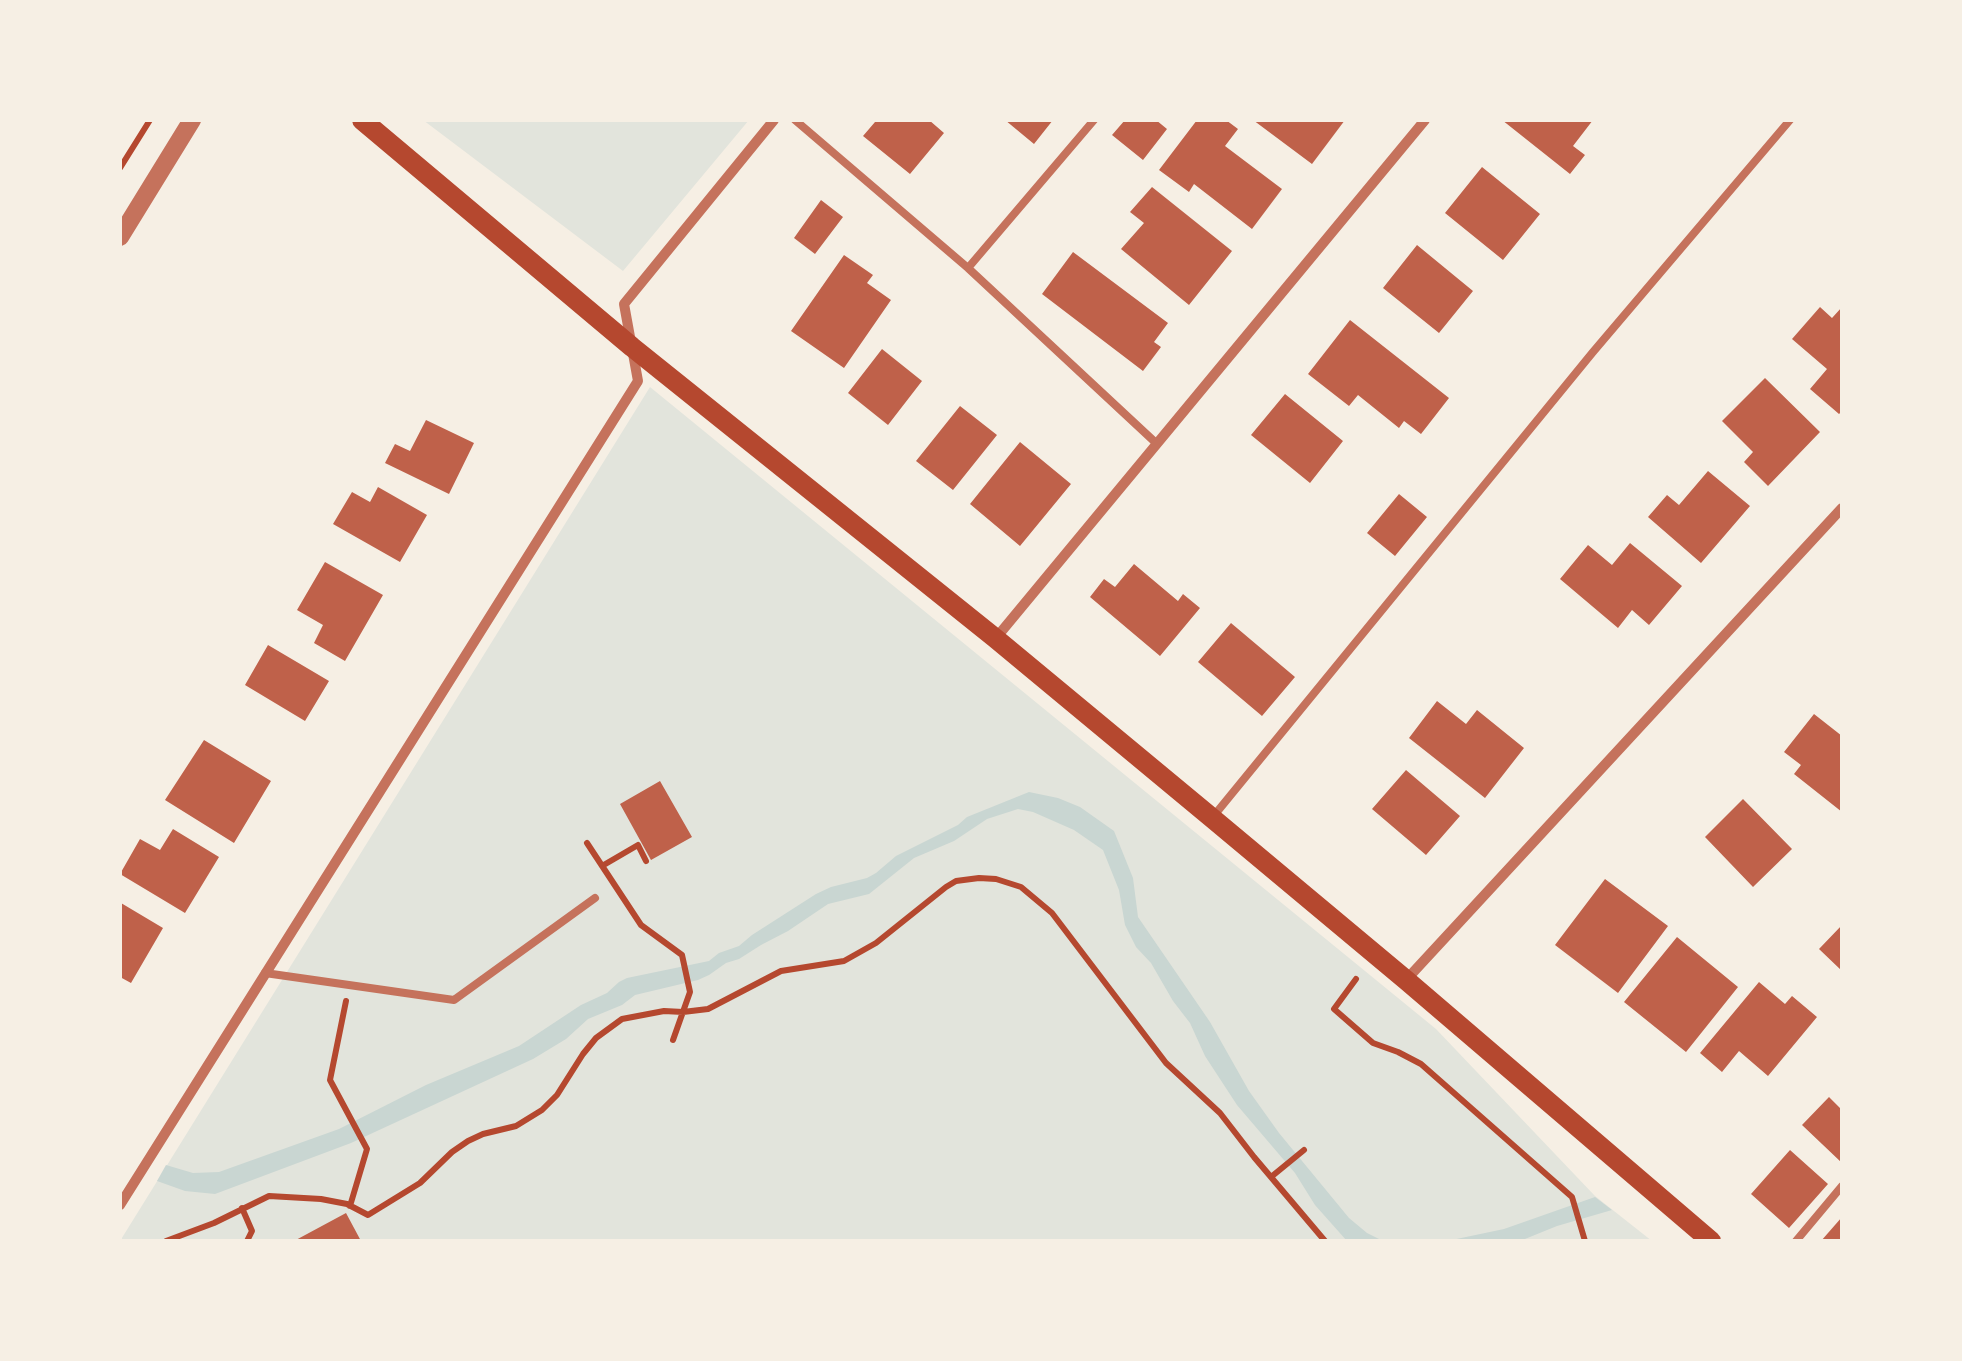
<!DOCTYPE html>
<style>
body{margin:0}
#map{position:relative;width:1962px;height:1361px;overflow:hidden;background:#f6efe4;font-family:Literata,serif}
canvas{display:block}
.frame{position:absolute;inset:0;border:122px solid #f6efe4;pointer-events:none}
</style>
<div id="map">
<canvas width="1962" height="1361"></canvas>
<div class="frame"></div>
</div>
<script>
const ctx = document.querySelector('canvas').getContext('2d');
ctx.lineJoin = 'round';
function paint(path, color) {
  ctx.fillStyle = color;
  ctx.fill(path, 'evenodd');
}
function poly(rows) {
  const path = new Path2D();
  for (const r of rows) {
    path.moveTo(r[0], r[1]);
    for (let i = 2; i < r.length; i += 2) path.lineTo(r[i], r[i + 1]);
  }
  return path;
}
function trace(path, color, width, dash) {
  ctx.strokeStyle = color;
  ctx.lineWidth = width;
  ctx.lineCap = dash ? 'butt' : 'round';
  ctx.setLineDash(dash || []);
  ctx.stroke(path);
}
const green = poly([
 [423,120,749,120,623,271],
 [650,387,1436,1029,1595,1196,1652,1241,120,1241]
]);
const water = poly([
 [1029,792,1058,798,1080,807,1114,831,1133,878,1138,917,1210,1022,1249,1091,1279,1133,1349,1218,1367,1233,1383,1241,1347,1241,1315,1205,1295,1173,1237,1105,1205,1056,1190,1023,1173,1001,1151,963,1136,947,1125,925,1119,890,1103,850,1074,830,1033,812,1018,809,987,819,954,841,914,858,869,894,828,904,788,931,761,945,739,959,726,963,709,975,698,980,635,995,622,1005,588,1019,566,1039,533,1059,351,1143,215,1194,185,1191,157,1181,166,1165,193,1173,219,1172,339,1129,426,1085,519,1046,581,1005,607,993,619,982,627,978,709,961,719,953,739,946,752,935,816,894,831,887,867,878,876,873,896,856,958,825,967,817],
 [1595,1197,1612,1210,1557,1226,1520,1241,1447,1241,1504,1229]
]);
const building = poly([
 [873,120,929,120,944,133,910,174,863,136,875,122],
 [1005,120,1053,120,1034,144],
 [1125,120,1156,120,1167,129,1143,160,1112,135],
 [1197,120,1226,120,1238,129,1225,146,1282,189,1252,229,1194,184,1189,192,1159,170],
 [1253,120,1345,120,1312,164],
 [1502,120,1593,120,1573,146,1585,155,1570,174],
 [1482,167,1540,214,1503,260,1445,213],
 [1152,187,1232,251,1189,305,1121,249,1144,223,1130,212],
 [821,200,843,217,815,254,794,238],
 [1417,245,1473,291,1439,333,1383,288],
 [1073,252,1168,323,1154,342,1161,347,1143,371,1042,294],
 [844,255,873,275,867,283,891,300,844,368,791,331],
 [1820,307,1832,318,1842,307,1842,411,1839,414,1810,389,1827,369,1792,339],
 [1350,320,1449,398,1421,434,1404,421,1399,428,1358,395,1349,406,1308,374],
 [882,349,922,381,888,425,848,393],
 [1765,378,1820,432,1768,486,1744,462,1753,452,1722,421],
 [1285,394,1343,441,1310,483,1251,435],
 [960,406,997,435,953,490,916,461],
 [426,420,474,443,449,494,385,463,395,444,410,451],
 [1020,442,1071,484,1020,546,970,504],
 [1708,471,1750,506,1701,563,1648,517,1667,495,1679,505],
 [378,487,427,515,400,562,333,524,352,492,370,502],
 [1399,494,1427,517,1395,556,1367,533],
 [1630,543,1682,586,1649,625,1632,610,1618,628,1560,579,1588,545,1612,565],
 [325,562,383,595,345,661,314,643,323,625,297,610],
 [1134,564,1178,601,1183,594,1200,608,1160,656,1090,597,1104,579,1115,587],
 [1231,623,1295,677,1262,716,1198,662],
 [268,645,329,681,305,721,245,685],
 [1437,701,1466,724,1477,710,1524,748,1485,798,1409,738],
 [1814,714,1842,736,1842,812,1794,774,1801,765,1784,752],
 [204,740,271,781,234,843,165,800],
 [1406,770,1460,816,1426,855,1372,809],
 [660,781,692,837,651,860,620,804],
 [1743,799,1792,849,1753,887,1705,837],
 [173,829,219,857,185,913,120,874,140,839,160,850],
 [1605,879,1668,926,1618,993,1555,945],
 [121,903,163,928,131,983,120,977],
 [1842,925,1842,971,1819,949],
 [1677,937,1738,987,1686,1052,1624,1002],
 [1759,982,1785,1004,1792,996,1817,1017,1768,1076,1739,1051,1722,1072,1700,1053],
 [1829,1097,1842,1110,1842,1163,1802,1125],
 [1790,1150,1828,1184,1789,1228,1751,1194],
 [346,1213,361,1241,294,1241],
 [1842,1217,1842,1241,1821,1241]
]);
const path = poly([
 [120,168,150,120],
 [587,843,641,925,682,955,690,992,673,1040],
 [602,866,638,845,646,861],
 [1356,979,1334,1009,1373,1043,1398,1052,1421,1064,1572,1197,1585,1241],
 [346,1001,330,1080,367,1149,350,1206],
 [1271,1177,1304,1150],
 [242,1208,252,1231,247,1241],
 [166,1241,214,1223,269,1196,321,1199,347,1204,368,1215,420,1183,452,1152,468,1141,483,1134,516,1126,542,1110,557,1095,583,1054,596,1038,622,1019,664,1011,683,1012,708,1009,781,971,844,961,876,943,946,887,956,881,979,878,996,879,1021,887,1052,913,1166,1063,1220,1113,1254,1157,1325,1241]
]);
const service = poly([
 [795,120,968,268,1156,443],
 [968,268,1094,120],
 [1212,818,1593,352,1790,120],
 [265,973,454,1000,595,898],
 [1796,1241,1842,1186]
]);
const minor = poly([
 [996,638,1425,120],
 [1406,980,1842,508],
 [120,1205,638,381,624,304,774,120]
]);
const tertiary = poly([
 [120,237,192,120]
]);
const secondary = poly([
 [362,120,632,347,995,638,1212,818,1406,980,1711,1241]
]);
paint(green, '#e2e4dc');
paint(water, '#c9d6d2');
paint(building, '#bf614a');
trace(path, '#b5482f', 6);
trace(service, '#c5725c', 8);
trace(minor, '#c5725c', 10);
trace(tertiary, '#c5725c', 18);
trace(secondary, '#b5482f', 20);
</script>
